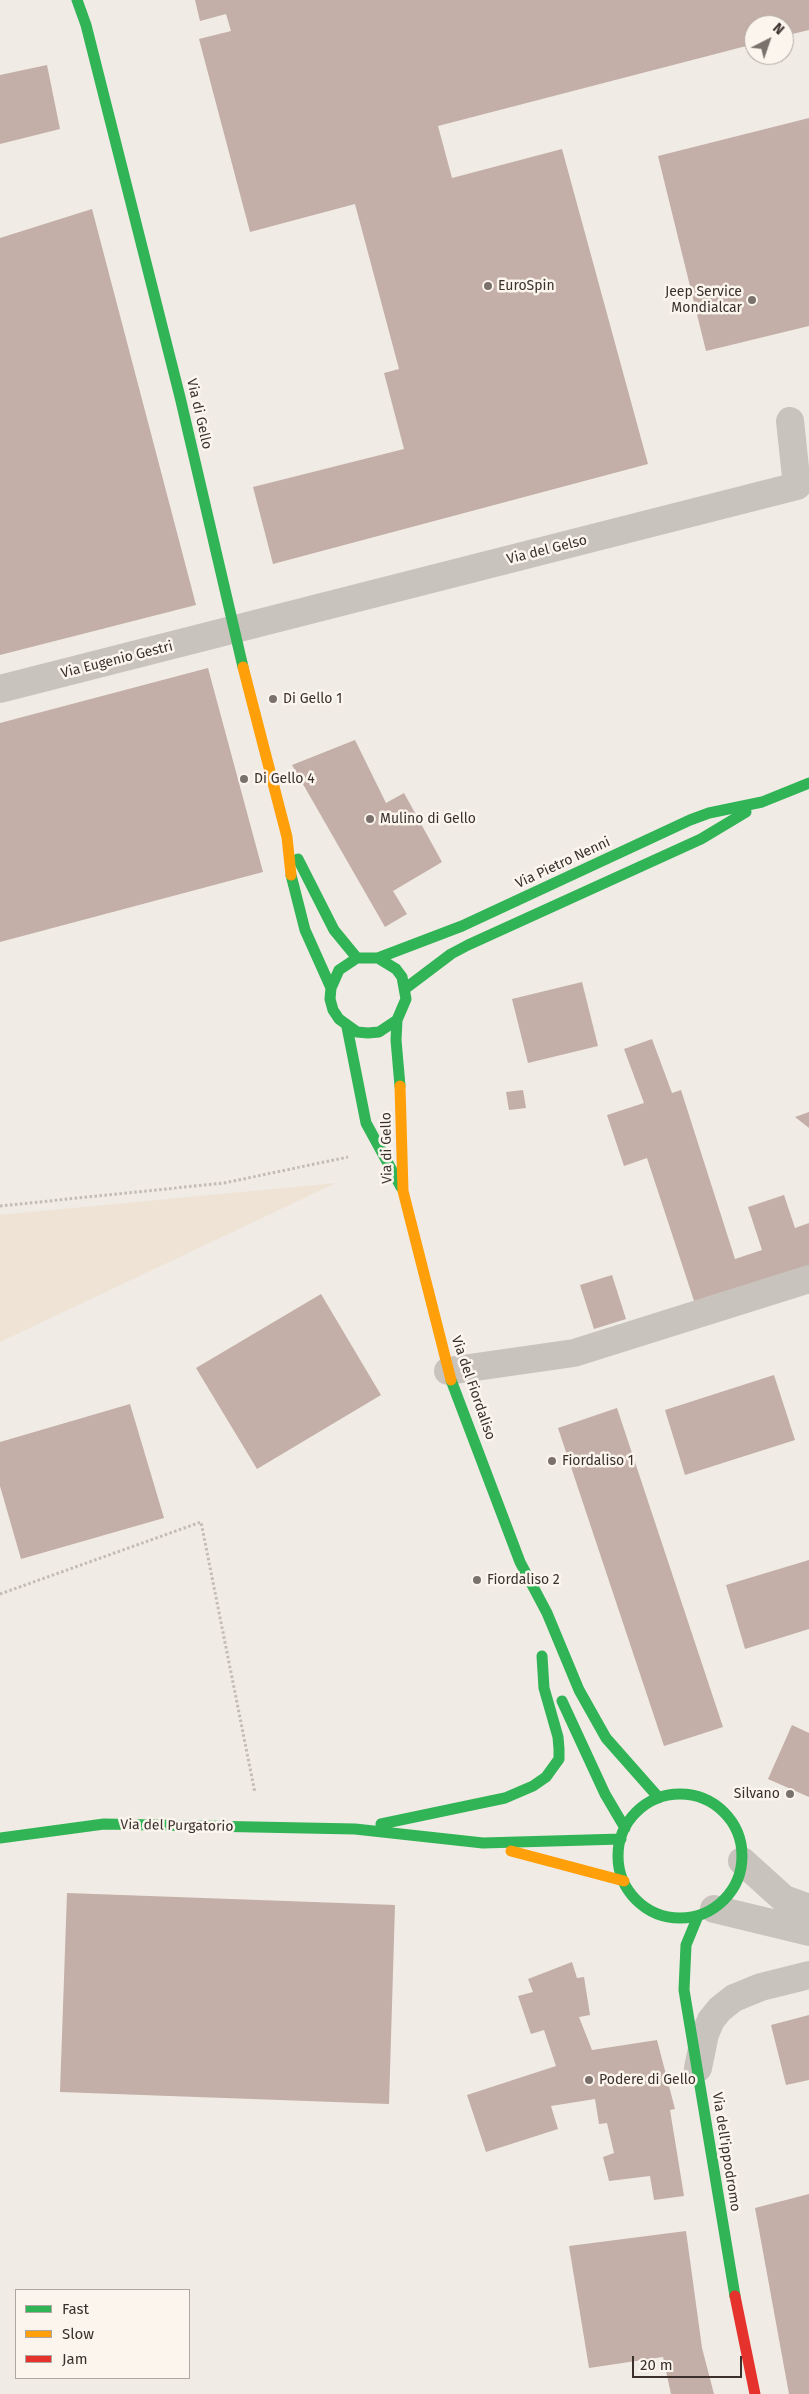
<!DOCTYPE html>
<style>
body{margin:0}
#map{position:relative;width:809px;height:2394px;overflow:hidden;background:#f0ebe5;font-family:"Fira Sans",sans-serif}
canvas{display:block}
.legend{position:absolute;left:15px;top:2289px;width:175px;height:90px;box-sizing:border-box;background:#fbf5ee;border:1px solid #aea6a0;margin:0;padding:6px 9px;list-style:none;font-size:15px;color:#3b302b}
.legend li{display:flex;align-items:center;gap:10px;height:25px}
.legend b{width:25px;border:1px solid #aea6a0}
.north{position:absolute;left:744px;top:15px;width:50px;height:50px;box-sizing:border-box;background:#fbf5ee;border:1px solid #aea6a0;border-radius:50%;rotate:41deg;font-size:14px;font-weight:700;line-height:20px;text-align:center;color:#3b302b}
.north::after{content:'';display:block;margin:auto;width:18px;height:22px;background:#7a716c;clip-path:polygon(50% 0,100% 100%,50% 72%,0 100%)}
.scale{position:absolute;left:632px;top:2356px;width:110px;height:22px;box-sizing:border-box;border:2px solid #3b302b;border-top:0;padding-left:6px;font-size:15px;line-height:18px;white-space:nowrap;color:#3b302b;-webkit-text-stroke:4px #fbf5ee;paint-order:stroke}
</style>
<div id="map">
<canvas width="809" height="2394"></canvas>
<ul class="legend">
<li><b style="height:6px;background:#30b455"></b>Fast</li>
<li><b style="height:6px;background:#ff9f0a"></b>Slow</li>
<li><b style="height:6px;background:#e5322d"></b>Jam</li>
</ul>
<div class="north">N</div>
<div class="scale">20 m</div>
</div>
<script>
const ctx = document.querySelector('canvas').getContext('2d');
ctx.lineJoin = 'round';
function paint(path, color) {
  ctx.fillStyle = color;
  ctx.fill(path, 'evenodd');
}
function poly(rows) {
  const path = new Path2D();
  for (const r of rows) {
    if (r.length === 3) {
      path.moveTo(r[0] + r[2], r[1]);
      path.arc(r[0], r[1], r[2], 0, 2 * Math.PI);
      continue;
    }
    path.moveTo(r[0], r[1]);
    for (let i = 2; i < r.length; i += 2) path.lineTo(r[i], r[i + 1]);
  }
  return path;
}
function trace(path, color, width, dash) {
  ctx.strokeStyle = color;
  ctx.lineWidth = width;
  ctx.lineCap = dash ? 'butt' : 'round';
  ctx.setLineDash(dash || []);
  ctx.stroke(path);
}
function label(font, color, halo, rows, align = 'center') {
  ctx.font = font + ' "Fira Sans",sans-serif';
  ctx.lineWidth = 5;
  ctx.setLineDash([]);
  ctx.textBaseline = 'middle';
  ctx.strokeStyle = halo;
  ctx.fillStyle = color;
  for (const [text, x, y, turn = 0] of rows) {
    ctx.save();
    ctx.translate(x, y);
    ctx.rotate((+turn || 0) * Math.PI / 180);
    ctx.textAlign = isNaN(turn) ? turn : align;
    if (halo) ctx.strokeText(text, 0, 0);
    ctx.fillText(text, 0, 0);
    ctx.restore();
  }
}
const plaza = poly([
 [336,1183,0,1342,0,1215]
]);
const building = poly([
 [195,0,809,0,809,30,784,36,784,25,754,25,754,44,438,126,452,178,562,149,648,464,273,564,253,487,404,449,384,373,399,369,355,204,250,232,199,39,231,31,226,14,200,21],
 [47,65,60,129,0,144,0,75],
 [809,118,809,326,706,351,658,156],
 [92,209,196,605,0,655,0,238],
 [208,668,263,872,0,942,0,723],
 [355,740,386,803,404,793,442,862,393,891,407,914,385,927,292,765],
 [582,982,598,1046,528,1063,512,999],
 [652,1039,672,1093,681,1090,735,1259,762,1250,748,1207,784,1195,795,1228,809,1223,809,1271,696,1307,647,1158,624,1166,607,1115,644,1103,624,1049],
 [523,1090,526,1108,509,1110,506,1092],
 [809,1112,809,1128,795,1117],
 [612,1275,626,1319,594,1329,580,1285],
 [321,1294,381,1395,257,1469,196,1368],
 [774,1375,795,1440,685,1475,665,1410],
 [130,1404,164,1518,21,1559,0,1486,0,1442],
 [617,1408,723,1727,664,1746,558,1428],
 [809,1560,809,1629,745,1649,726,1585],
 [792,1725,809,1733,809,1797,768,1779],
 [67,1893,395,1905,389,2104,60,2092],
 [572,1962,577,1978,584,1977,590,2015,579,2017,592,2050,657,2040,675,2109,670,2110,684,2196,654,2200,650,2176,609,2181,603,2157,614,2153,607,2123,599,2124,595,2099,551,2106,558,2129,486,2152,467,2095,556,2066,544,2030,531,2034,518,1996,533,1992,528,1979],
 [809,2015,809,2080,786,2085,771,2025],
 [809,2194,809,2394,789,2394,755,2208],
 [686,2231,702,2348,714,2394,671,2394,663,2357,589,2368,569,2246]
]);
const path = poly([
 [0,1206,224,1183,348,1157],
 [0,1594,201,1522,255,1793]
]);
const street = poly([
 [0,689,797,486,790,421],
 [448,1371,574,1353,809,1279],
 [742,1861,784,1899,809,1908],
 [714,1909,809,1932],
 [698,2068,705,2034,711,2020,720,2009,734,1998,761,1987,809,1975]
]);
const fast = poly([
 [77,0,86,25,180,397,243,667],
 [298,859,334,930,357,958],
 [291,875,305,930,331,988],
 [378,958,462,926,690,820,709,813,762,802,809,783],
 [406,988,451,954,468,945,701,839,746,812],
 [397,1020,379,1032,368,1033,357,1032,339,1019,333,1010,330,999,331,988,339,970,357,958,378,958,396,969,402,977,406,999,397,1020,396,1040,400,1086],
 [347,1027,366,1123,401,1187],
 [451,1380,520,1562,547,1613,579,1690,606,1738,659,1798],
 [562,1701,605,1794,625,1828],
 [680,1856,62],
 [381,1824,505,1798,533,1786,546,1777,559,1759,559,1749,558,1737,544,1688,542,1656],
 [0,1838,104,1824,355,1829,483,1843,621,1839],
 [698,1916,686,1945,684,1990,735,2296]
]);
const slow = poly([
 [243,667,287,837,291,875],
 [400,1086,403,1191,451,1380],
 [511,1851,624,1881]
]);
const jam = poly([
 [735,2296,755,2394]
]);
const markers = [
 [488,286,5,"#7a716c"],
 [752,300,5,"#7a716c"],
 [273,699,5,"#7a716c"],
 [244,779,5,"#7a716c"],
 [370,819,5,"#7a716c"],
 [552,1461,5,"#7a716c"],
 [477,1580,5,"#7a716c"],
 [790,1794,5,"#7a716c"],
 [589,2080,5,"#7a716c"]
];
const poiNames = [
 ["EuroSpin",498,286],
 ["Jeep Service",742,292,"right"],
 ["Mondialcar",742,308,"right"],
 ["Di Gello 1",283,699],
 ["Di Gello 4",254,779],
 ["Mulino di Gello",380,819],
 ["Fiordaliso 1",562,1461],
 ["Fiordaliso 2",487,1580],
 ["Silvano",780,1794,"right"],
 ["Podere di Gello",599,2080]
];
const streetNames = [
 ["Via di Gello",199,414,77],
 ["Via del Gelso",547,550,-14],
 ["Via Eugenio Gestri",117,660,-14],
 ["Via Pietro Nenni",563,863,-25],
 ["Via di Gello",387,1148,-91],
 ["Via del Fiordaliso",473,1388,71],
 ["Via del Purgatorio",177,1826,1],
 ["Via dell'ippodromo",726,2152,81]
];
paint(plaza, '#eee3d5');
paint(building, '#c3afa7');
trace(path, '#c2bbb6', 3, [2.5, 2.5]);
trace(street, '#c9c3be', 28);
trace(fast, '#30b455', 11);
trace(slow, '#ff9f0a', 11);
trace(jam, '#e5322d', 11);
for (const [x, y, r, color] of markers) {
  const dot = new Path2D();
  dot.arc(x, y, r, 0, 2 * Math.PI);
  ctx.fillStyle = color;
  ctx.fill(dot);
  trace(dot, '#fbf5ee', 2);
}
label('14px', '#3b302b', '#fbf5ee', poiNames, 'left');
label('14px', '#3b302b', '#fbf5ee', streetNames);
</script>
